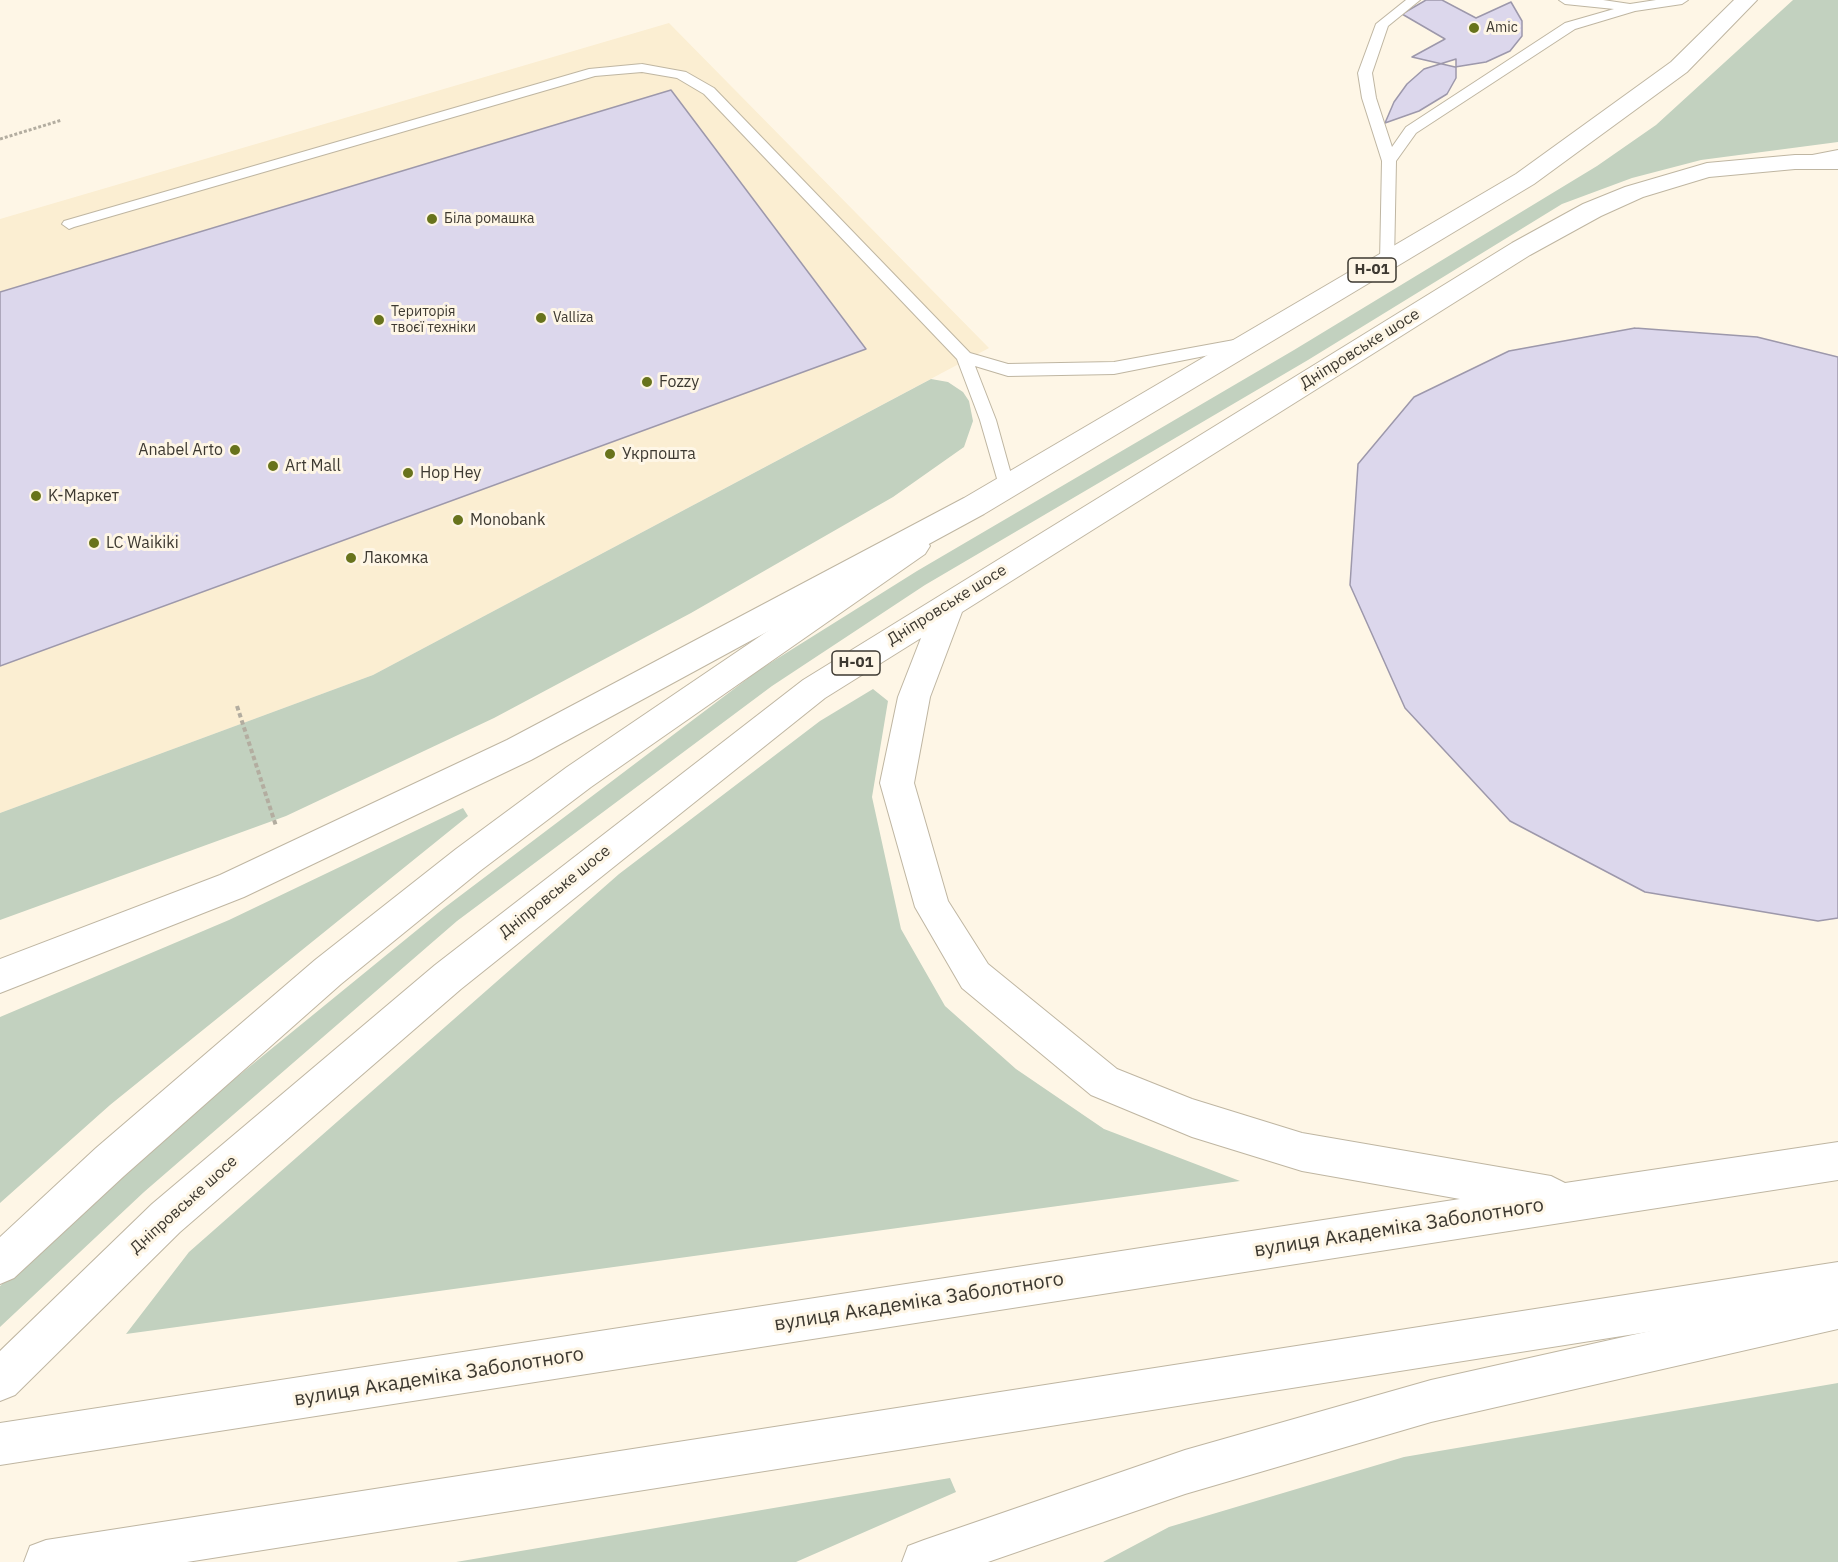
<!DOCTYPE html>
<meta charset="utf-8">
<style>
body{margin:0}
canvas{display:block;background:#fef6e6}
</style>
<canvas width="1838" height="1562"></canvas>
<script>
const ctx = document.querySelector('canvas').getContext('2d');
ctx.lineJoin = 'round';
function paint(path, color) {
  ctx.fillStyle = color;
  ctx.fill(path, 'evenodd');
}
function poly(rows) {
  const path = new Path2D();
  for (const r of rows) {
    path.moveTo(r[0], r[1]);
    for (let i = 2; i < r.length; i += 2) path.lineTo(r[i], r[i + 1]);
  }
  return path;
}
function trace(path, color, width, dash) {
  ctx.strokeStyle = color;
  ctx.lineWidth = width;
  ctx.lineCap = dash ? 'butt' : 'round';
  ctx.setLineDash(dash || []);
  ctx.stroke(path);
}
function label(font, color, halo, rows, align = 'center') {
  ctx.font = font + ' "IBM Plex Sans",sans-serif';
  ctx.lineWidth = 6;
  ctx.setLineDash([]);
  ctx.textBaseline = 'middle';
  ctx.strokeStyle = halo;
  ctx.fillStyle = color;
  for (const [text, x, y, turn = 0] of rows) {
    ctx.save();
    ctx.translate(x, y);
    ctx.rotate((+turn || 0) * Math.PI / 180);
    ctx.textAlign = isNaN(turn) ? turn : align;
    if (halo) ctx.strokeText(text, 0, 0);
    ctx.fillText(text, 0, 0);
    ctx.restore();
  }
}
const built = poly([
 [669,23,989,348,373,675,0,813,0,219]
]);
const green = poly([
 [1793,0,1838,0,1838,142,1701,160,1632,178,1562,204,1308,360,925,585,772,686,457,921,144,1192,0,1327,0,1286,118,1174,444,908,759,670,917,571,1294,350,1597,166,1656,125],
 [931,379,948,382,963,392,969,401,973,421,964,447,893,497,691,613,494,718,286,816,0,920,0,813,373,675],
 [873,689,888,701,872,797,901,929,945,1006,1016,1069,1104,1129,1240,1181,126,1334,189,1252,619,874,820,721],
 [463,808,468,816,110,1105,0,1203,0,1017,229,920],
 [1838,1383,1838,1562,1103,1562,1169,1527,1404,1457],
 [950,1478,956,1492,796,1562,456,1562]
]);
const building = poly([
 [1426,0,1442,0,1476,18,1511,2,1522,21,1522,36,1510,51,1486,62,1455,67,1412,57,1445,39,1402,14,1426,0],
 [1456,59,1456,78,1447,94,1419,111,1385,123,1394,102,1407,84,1424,69,1456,59],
 [671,90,866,349,0,666,0,292,671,90],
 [1635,328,1757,337,1838,357,1838,918,1818,921,1645,892,1510,821,1405,708,1350,585,1358,464,1414,397,1509,351,1635,328]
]);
const pathFar1 = poly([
 [0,139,62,120]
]);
const path = poly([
 [237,706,276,826]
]);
const lane = poly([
 [1406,0,1420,0,1388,26,1372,73,1376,98,1392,147,1406,127,1565,23,1614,9,1565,4,1559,0,1603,0,1630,4,1656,0,1688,0,1682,4,1635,11,1575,29,1416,133,1396,161,1394,262,1387,267,1380,262,1382,161,1362,98,1358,73,1376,24,1406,0],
 [642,64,686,72,714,88,970,353,1008,364,1114,362,1245,338,1253,343,1245,348,1114,374,1008,376,975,366,996,420,1014,485,1012,489,1000,489,980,420,957,359,704,94,677,78,642,72,595,76,74,227,69,229,62,224,64,221,589,69,642,64],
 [1838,150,1838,158,1807,164,1800,160,1802,157,1838,150]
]);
const primary = poly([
 [1795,155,1838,155,1838,169,1795,169,1709,177,1643,197,1601,216,1530,255,962,612,930,697,914,783,948,901,988,964,1117,1069,1192,1099,1302,1133,1551,1176,1565,1183,1838,1142,1838,1180,0,1465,0,1423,1460,1199,1302,1171,1192,1137,1091,1095,962,988,915,907,880,783,898,697,921,638,825,698,461,989,180,1232,15,1395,0,1401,0,1351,152,1204,435,965,803,680,1512,243,1583,204,1625,187,1707,163,1795,155],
 [915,535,925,538,930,546,925,554,591,787,480,871,341,984,124,1176,14,1278,0,1284,0,1237,96,1148,315,960,456,849,567,767,905,538,915,535],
 [1838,1289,1838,1329,1431,1422,1185,1494,988,1562,902,1562,908,1546,924,1540,1185,1450,1431,1380,1838,1289]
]);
const highway = poly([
 [1734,0,1757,0,1687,72,1534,184,984,514,531,760,244,897,0,993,0,959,220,875,507,740,964,498,1516,174,1671,62,1734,0],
 [1838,1262,1838,1302,187,1562,24,1562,30,1546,46,1540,1838,1262]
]);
const markers = [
 [1474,28,6,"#68731c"],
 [432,219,6,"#68731c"],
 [541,318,6,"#68731c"],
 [379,320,6,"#68731c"],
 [647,382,6,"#68731c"],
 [235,450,6,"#68731c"],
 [610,454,6,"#68731c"],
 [273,466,6,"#68731c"],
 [408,473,6,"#68731c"],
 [36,496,6,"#68731c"],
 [458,520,6,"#68731c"],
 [94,543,6,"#68731c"],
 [351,558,6,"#68731c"]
];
const farPoinames = [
 ["Amic",1486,28],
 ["Біла ромашка",444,219],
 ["Територія",391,312],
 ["твоєї техніки",391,328],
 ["Valliza",553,318]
];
const shields = [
 [1372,270,48],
 [856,663,48]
];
const shieldNames = [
 ["Н-01",1372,270],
 ["Н-01",856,663]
];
const streetNames = [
 ["Дніпровське шосе",1360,349,-32],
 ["Дніпровське шосе",947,605,-32],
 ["Дніпровське шосе",555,892,-39],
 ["Дніпровське шосе",184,1205,-42]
];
const poiNames = [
 ["Fozzy",659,382],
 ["Anabel Arto",223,450,"right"],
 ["Укрпошта",622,454],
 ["Art Mall",285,466],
 ["Hop Hey",420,473],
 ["K-Маркет",48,496],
 ["Monobank",470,520],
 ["LC Waikiki",106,543],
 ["Лакомка",363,558]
];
const nearStreetnames = [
 ["вулиця Академіка Заболотного",1399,1228,-9],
 ["вулиця Академіка Заболотного",919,1302,-9],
 ["вулиця Академіка Заболотного",439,1377,-9]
];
paint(built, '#fbeed2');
paint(green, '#c2d1bf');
paint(building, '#dcd7ec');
trace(building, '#9d98ab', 1.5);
trace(lane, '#bfb6a2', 2);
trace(primary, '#bfb6a2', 2);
trace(highway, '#bfb6a2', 2);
trace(pathFar1, '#b3ada0', 3, [3, 2]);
trace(path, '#b3ada0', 4, [4.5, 3]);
paint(lane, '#fff');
paint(primary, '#fff');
paint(highway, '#fff');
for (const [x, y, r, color] of markers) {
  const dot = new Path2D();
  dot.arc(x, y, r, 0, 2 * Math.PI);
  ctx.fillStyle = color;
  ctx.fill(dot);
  trace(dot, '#fef6e6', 2);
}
label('14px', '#3d3931', '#fef6e6', farPoinames, 'left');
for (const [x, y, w] of shields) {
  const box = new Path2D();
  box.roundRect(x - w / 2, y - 12, w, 24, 4.5);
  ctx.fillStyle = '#fef6e6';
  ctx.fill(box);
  trace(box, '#3d3931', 1.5);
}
label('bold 15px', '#3d3931', null, shieldNames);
label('16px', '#3d3931', '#fef6e6', streetNames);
label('16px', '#3d3931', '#fef6e6', poiNames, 'left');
label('20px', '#3d3931', '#fef6e6', nearStreetnames);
</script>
